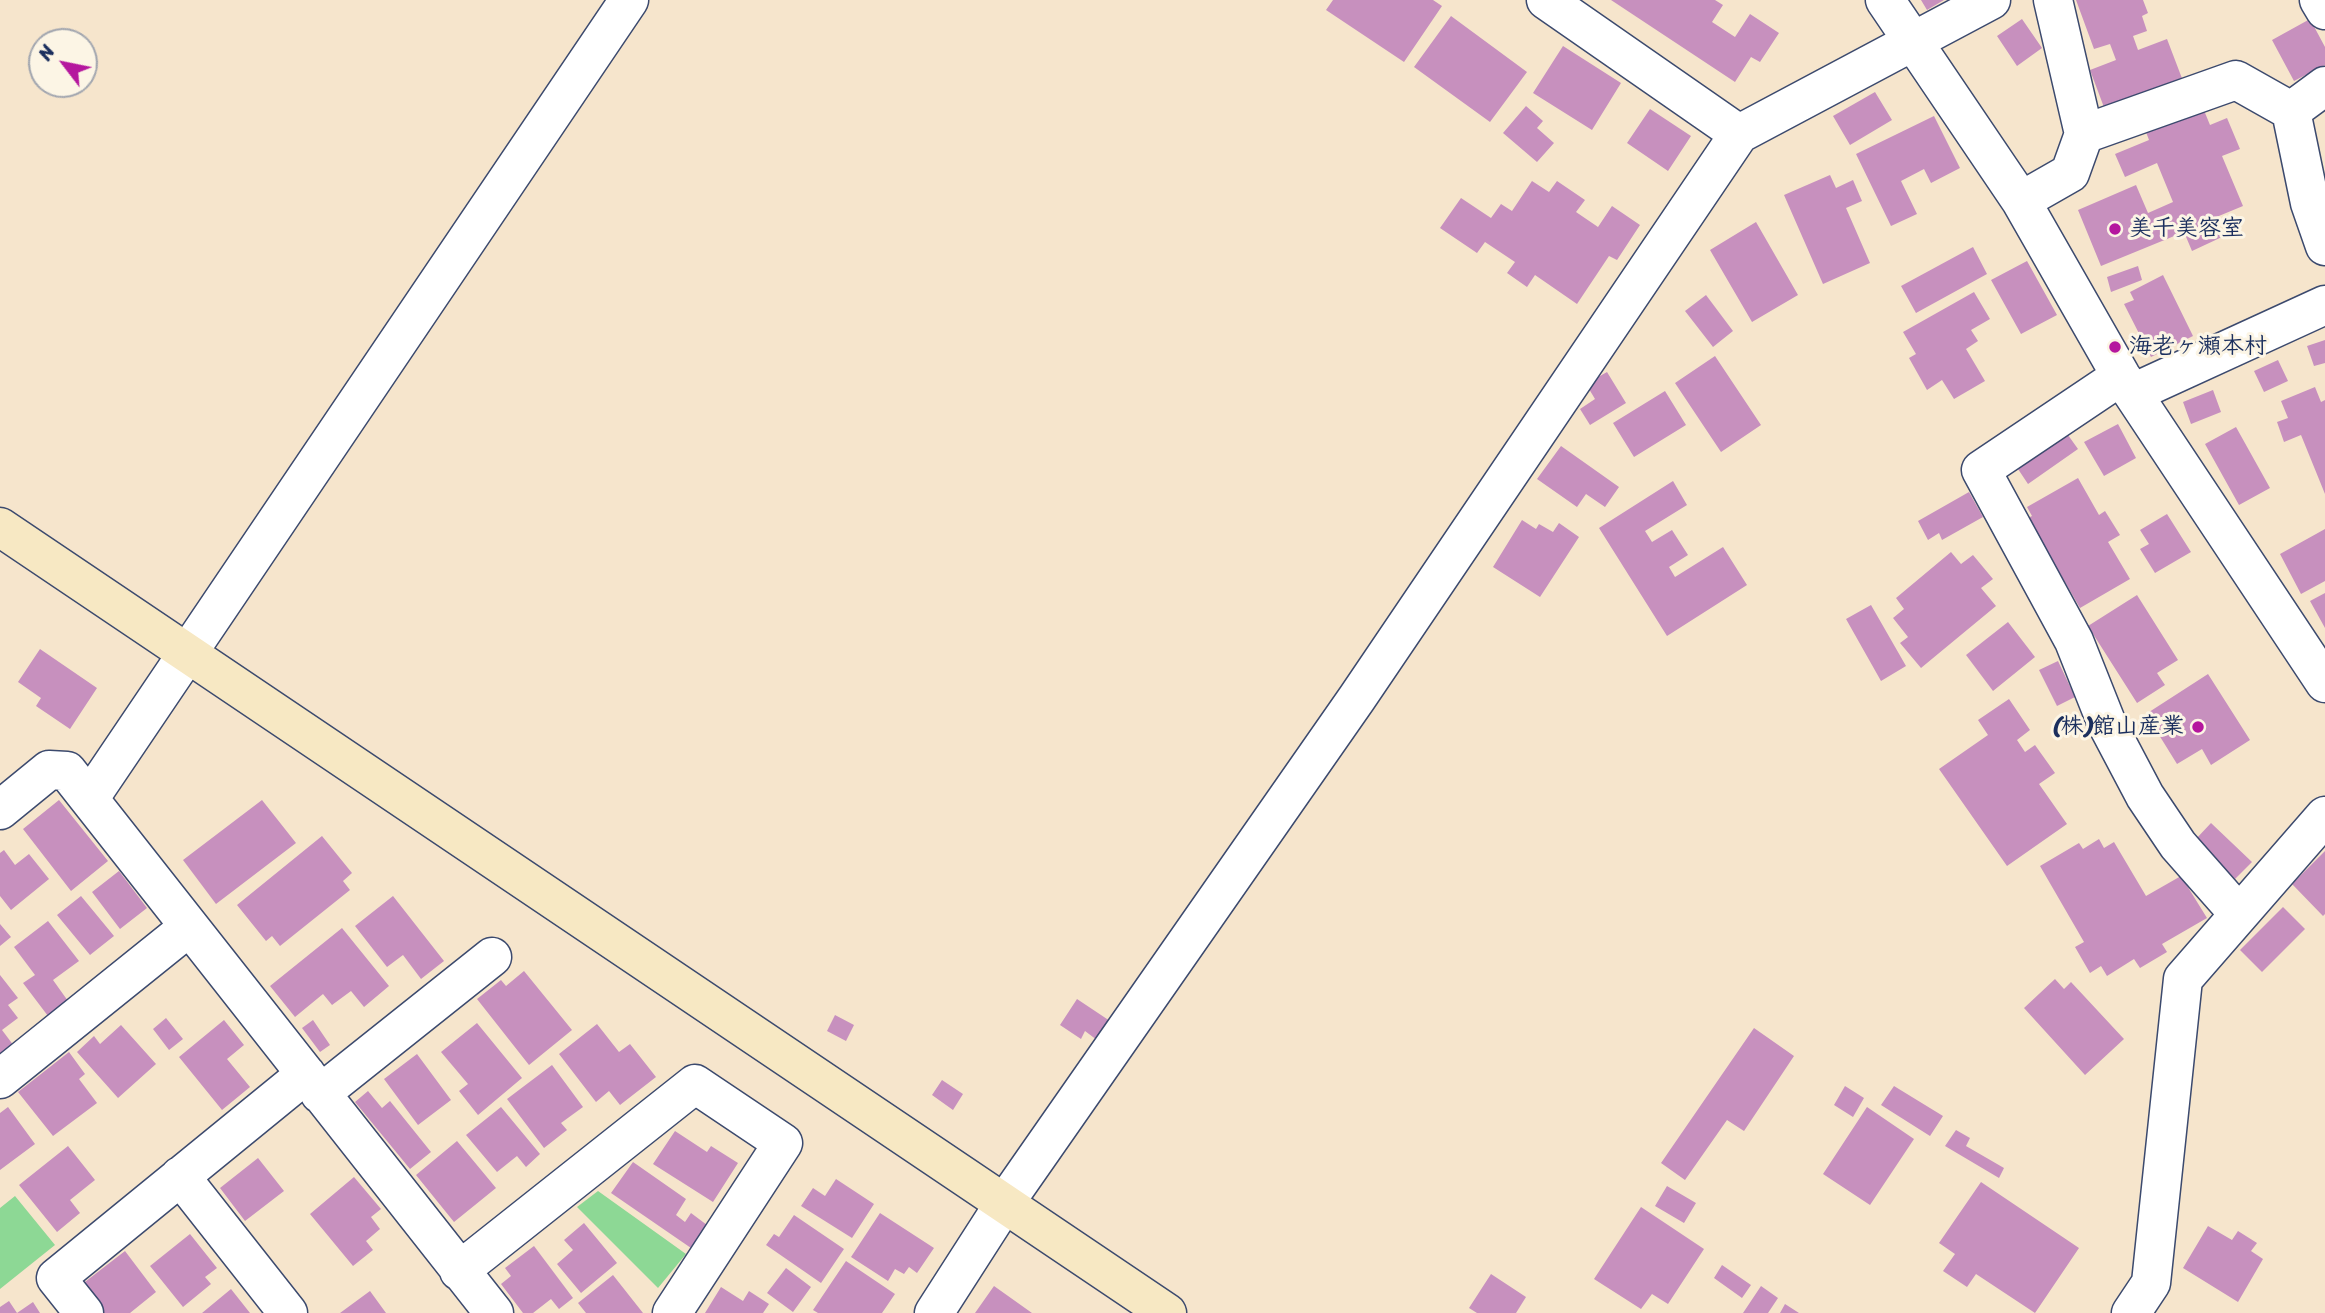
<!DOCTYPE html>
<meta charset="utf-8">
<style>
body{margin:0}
#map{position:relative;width:2325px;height:1313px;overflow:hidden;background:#f6e5cc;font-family:Sriracha,sans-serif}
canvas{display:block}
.north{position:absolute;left:28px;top:28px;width:70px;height:70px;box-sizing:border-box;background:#fcf5e5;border:2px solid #a2a6af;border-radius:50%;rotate:302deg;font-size:19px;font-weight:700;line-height:28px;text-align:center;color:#1b2f5e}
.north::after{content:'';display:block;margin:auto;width:24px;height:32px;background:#b5179e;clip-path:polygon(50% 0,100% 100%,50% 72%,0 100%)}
</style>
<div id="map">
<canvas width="2325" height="1313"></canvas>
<div class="north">N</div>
</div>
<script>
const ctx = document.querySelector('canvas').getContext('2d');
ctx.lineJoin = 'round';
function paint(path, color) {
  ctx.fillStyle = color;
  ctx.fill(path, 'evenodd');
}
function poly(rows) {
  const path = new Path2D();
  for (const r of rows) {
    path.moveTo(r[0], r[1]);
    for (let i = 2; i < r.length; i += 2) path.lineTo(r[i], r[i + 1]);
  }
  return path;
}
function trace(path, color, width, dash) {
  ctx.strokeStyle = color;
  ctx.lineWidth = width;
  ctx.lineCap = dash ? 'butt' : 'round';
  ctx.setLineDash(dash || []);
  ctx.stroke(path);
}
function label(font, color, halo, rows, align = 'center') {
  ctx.font = font + ' Sriracha,"Klee One",sans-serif';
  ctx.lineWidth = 6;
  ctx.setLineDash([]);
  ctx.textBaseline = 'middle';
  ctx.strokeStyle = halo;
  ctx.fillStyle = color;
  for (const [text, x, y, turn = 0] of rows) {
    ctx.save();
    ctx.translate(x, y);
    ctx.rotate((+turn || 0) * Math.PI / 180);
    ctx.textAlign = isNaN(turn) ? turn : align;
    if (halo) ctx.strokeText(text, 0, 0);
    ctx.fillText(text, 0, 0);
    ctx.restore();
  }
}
const green = poly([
 [598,1191,686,1254,658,1288,577,1207],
 [15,1196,55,1245,0,1289,0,1208]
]);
const building = poly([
 [1333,0,1433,0,1442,6,1404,62,1326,10],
 [1611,0,1715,0,1723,5,1712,22,1735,37,1750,14,1779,33,1760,62,1751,57,1735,82],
 [1921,0,1944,0,1927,10],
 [2076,0,2143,0,2148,13,2142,16,2147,31,2133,36,2138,50,2167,39,2183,81,2105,110,2090,70,2116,60,2110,44,2094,49],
 [1451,16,1527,72,1490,122,1414,67],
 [2022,19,2042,48,2017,66,1997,36],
 [2310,19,2325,47,2325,65,2294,81,2272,40],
 [1563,46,1621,83,1592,130,1533,93],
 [1875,92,1892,120,1850,145,1833,116],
 [1526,106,1543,121,1537,128,1554,143,1537,162,1503,133],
 [2203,108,2210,125,2227,118,2240,149,2222,156,2243,206,2214,218,2222,237,2192,251,2184,232,2101,266,2078,210,2136,185,2148,213,2173,202,2157,163,2125,177,2115,154,2149,140,2146,132],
 [1650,109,1691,136,1668,171,1627,143],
 [1934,116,1960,168,1931,183,1924,169,1901,181,1917,214,1891,226,1856,154],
 [1830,175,1836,188,1853,180,1862,201,1846,208,1870,263,1823,284,1784,195],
 [1532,181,1549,192,1557,181,1585,200,1576,212,1598,227,1612,206,1640,225,1617,260,1609,256,1577,304,1535,275,1527,287,1507,273,1515,262,1485,242,1477,253,1440,228,1461,198,1491,218,1501,204,1512,211],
 [1756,222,1798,295,1752,322,1710,250],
 [1973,247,1987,274,1916,313,1901,286],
 [2027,261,2057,315,2021,334,1991,280],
 [2138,266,2142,280,2111,292,2107,277],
 [2163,275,2193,336,2151,357,2124,304,2134,300,2130,292],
 [1974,292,1990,319,1971,330,1978,341,1966,349,1985,381,1954,399,1942,380,1927,390,1909,358,1916,354,1903,332],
 [1706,295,1733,331,1713,347,1685,311],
 [2325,340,2325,363,2314,366,2307,346],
 [1715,356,1761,425,1721,452,1675,383],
 [2278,360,2288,381,2264,392,2254,371],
 [1607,372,1626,403,1590,425,1580,409,1595,399,1586,384],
 [2315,387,2321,402,2325,400,2325,494,2301,435,2284,442,2277,422,2288,418,2281,401],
 [2213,390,2221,412,2191,424,2183,402],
 [1665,391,1686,425,1634,457,1613,423],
 [2118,424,2136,458,2104,476,2084,442],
 [2236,427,2270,488,2239,505,2205,444],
 [2068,435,2078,449,2028,484,2018,469],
 [1561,446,1619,487,1605,507,1586,494,1577,507,1537,479],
 [2078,478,2099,515,2105,511,2120,535,2108,542,2130,579,2080,608,2028,518,2032,516,2027,507],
 [1673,481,1687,505,1645,531,1652,542,1672,530,1688,555,1669,567,1675,577,1723,547,1747,585,1667,636,1599,528],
 [1969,492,1983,517,1942,540,1939,533,1928,540,1918,521],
 [2167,514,2191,552,2155,573,2140,549,2149,544,2140,530],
 [1522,520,1536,529,1539,524,1553,532,1559,523,1579,537,1540,597,1493,567],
 [2325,529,2325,581,2301,594,2280,554],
 [1951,552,1961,564,1973,555,1993,579,1981,588,1996,606,1921,668,1900,643,1908,637,1893,618,1904,609,1896,598],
 [2325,593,2325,628,2310,601],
 [2137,595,2178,660,2157,673,2165,685,2137,703,2088,626],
 [1871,605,1906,666,1881,681,1846,619],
 [2008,622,2035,657,1993,691,1966,655],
 [40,649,97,688,70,729,36,706,41,698,18,682],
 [2058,661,2075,697,2057,706,2039,670],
 [2208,674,2250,740,2211,765,2202,749,2177,764,2146,714],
 [2009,699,2030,730,2017,740,2025,752,2035,745,2055,773,2039,784,2067,824,2007,866,1939,769,1988,735,1978,720],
 [59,800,108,861,71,891,23,829],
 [262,800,296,843,216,904,183,860],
 [2211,823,2252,862,2235,879,2195,840],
 [322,836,352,873,343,881,350,890,280,946,272,936,266,941,237,905],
 [2099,839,2104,848,2114,842,2146,896,2181,876,2207,918,2162,944,2167,952,2140,968,2134,959,2107,976,2101,966,2090,973,2075,947,2084,942,2040,866,2079,843,2083,849],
 [4,850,15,865,29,854,49,879,11,910,0,896,0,853],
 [2325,851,2325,914,2323,916,2292,884],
 [119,871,147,908,120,929,92,892],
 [81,896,114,936,90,955,57,915],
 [393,896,444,961,421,979,403,955,387,967,355,926],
 [2283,907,2305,929,2262,972,2240,950],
 [48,921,79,961,53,980,68,1001,48,1016,23,983,35,975,14,947],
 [0,924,11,937,0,946],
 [342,928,389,986,364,1007,351,991,332,1005,323,994,295,1017,270,986],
 [524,971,572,1030,529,1065,477,999,501,980,506,986],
 [0,975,18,998,8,1005,18,1018,2,1030,17,1050,0,1063],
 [2055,979,2064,989,2071,982,2124,1039,2085,1075,2024,1008],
 [1077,999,1110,1021,1097,1040,1085,1031,1081,1039,1060,1025],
 [835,1015,854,1025,846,1041,827,1031],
 [166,1018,183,1039,169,1050,153,1029],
 [224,1020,244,1045,227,1059,250,1087,222,1110,179,1057],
 [313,1020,330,1045,320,1052,302,1028],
 [477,1023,522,1078,478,1115,459,1091,468,1084,441,1052],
 [597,1024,619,1052,630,1044,656,1077,620,1105,609,1091,596,1102,559,1054],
 [121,1025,156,1064,118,1098,77,1052,94,1036,100,1044],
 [1754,1028,1794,1056,1744,1131,1727,1120,1685,1180,1661,1163],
 [69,1052,85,1074,79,1079,97,1103,53,1136,18,1092],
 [417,1054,451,1100,418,1125,384,1079],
 [552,1065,583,1107,561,1123,567,1130,544,1148,507,1099],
 [942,1080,963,1094,953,1110,932,1095],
 [1845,1086,1864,1098,1853,1117,1834,1105],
 [1894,1086,1943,1116,1930,1136,1881,1105],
 [368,1091,382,1108,390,1101,431,1152,410,1169,355,1102],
 [8,1107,35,1144,0,1170,0,1113],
 [501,1107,540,1154,526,1167,517,1156,497,1172,466,1135],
 [1867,1107,1914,1139,1870,1205,1823,1174],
 [1956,1130,1970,1138,1966,1146,2004,1168,1999,1178,1945,1146],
 [675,1131,707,1152,711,1146,738,1163,713,1202,653,1164],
 [457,1141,496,1188,454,1222,416,1175],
 [68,1146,95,1180,70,1200,80,1213,57,1232,19,1185],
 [258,1158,284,1191,245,1221,220,1188],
 [633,1162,686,1199,676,1215,685,1222,691,1213,707,1225,691,1248,611,1193],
 [354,1177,381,1209,371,1217,380,1229,366,1241,373,1250,353,1266,310,1214],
 [836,1179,874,1204,852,1238,801,1206,813,1188,825,1196],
 [1981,1182,2079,1248,2035,1313,1976,1274,1967,1287,1943,1271,1955,1254,1939,1243],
 [1667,1186,1696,1203,1684,1223,1655,1206],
 [1641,1207,1704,1249,1668,1304,1652,1294,1641,1309,1594,1279],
 [880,1213,934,1248,917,1273,909,1267,904,1274,895,1269,888,1281,851,1257],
 [794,1215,844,1249,821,1283,766,1245,774,1234,779,1237],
 [584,1223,617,1263,581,1293,557,1264,573,1250,564,1240],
 [2208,1226,2232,1240,2238,1231,2257,1243,2251,1251,2263,1259,2238,1302,2183,1268],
 [190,1234,217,1268,205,1277,211,1284,183,1307,150,1266],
 [534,1246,573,1298,559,1309,551,1299,533,1313,523,1313,501,1284,511,1276,505,1268],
 [125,1251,156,1292,130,1313,103,1313,81,1285],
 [846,1261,895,1294,882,1313,818,1313,813,1310],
 [1722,1265,1751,1285,1742,1298,1714,1278],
 [786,1268,811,1287,793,1312,767,1293],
 [1491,1274,1526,1297,1516,1313,1477,1313,1469,1308],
 [613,1275,643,1313,586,1313,578,1303],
 [994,1286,1032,1313,975,1313],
 [1761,1286,1778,1298,1768,1313,1743,1313],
 [721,1287,743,1301,749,1291,769,1304,763,1313,705,1313],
 [231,1289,250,1313,202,1313],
 [370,1291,386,1313,340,1313],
 [9,1301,17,1313,0,1313,0,1307],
 [33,1302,40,1313,17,1313],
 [1785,1304,1799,1313,1780,1313]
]);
const street = poly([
 [1546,0,1739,134],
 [1885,0,2021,201,2121,376,2325,683],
 [2319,0,2325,10],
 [2291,111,2325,86],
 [2084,134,2236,80,2291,111,2310,203,2325,246],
 [2021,201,2070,173,2084,134,2053,0],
 [2121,376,1981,470,2074,641,2107,724,2145,796,2178,845,2238,913],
 [2133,393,2325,305],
 [0,810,49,770,67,771,89,799],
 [0,1079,189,927],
 [320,1094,492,957],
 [180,1176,288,1313],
 [459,1271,695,1084,783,1143,672,1313],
 [84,1313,56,1278,306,1074],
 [494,1313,89,799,629,0],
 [934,1313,1004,1204,1357,698,1739,134,1991,0],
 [2131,1313,2151,1283,2183,979,2325,816]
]);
const secondary = poly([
 [0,527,1167,1313]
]);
const markers = [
 [2115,229,7,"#b5179e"],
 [2115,347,7,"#b5179e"],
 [2198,727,7,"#b5179e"]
];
const poiNames = [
 ["美千美容室",2129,229],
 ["海老ヶ瀬本村",2129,347],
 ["(株)館山産業",2184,727,"right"]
];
paint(green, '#8dd895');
paint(building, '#c790be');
trace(street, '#3c4a6e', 41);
trace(secondary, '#3c4a6e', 41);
trace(street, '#fff', 38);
trace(secondary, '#f7e8c3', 38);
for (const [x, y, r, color] of markers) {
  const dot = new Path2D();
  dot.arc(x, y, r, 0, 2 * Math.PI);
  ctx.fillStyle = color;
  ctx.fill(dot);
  trace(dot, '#fcf5e5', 2.5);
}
label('bold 23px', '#1b2f5e', '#fcf5e5', poiNames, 'left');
</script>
